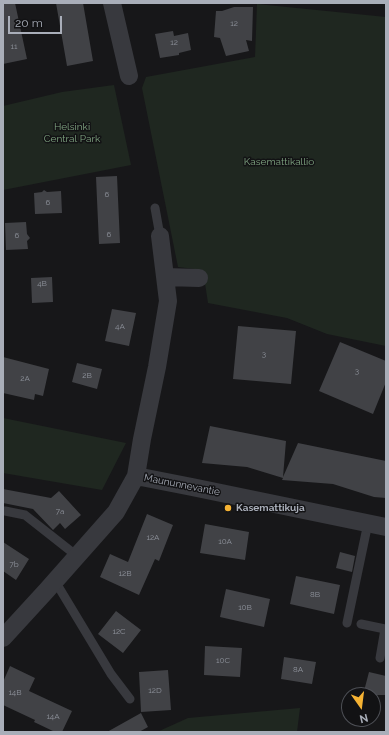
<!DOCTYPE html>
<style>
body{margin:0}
#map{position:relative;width:389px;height:735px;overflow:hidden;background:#171719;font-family:Raleway,sans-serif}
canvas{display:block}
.frame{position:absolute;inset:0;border:4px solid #a9aeb9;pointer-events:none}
.north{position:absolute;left:341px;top:687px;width:40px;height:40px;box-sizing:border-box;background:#121214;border:1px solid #4e5056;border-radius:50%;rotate:166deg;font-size:11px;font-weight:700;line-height:16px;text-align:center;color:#a9aeb9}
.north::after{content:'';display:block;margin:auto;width:14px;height:18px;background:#f5b233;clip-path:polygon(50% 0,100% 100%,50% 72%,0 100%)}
.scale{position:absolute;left:8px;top:16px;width:54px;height:18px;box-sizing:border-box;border:2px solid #a9aeb9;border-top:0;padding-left:5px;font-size:12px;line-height:14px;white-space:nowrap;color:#a9aeb9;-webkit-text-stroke:3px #121214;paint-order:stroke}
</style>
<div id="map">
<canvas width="389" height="735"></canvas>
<div class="frame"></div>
<div class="north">N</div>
<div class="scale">20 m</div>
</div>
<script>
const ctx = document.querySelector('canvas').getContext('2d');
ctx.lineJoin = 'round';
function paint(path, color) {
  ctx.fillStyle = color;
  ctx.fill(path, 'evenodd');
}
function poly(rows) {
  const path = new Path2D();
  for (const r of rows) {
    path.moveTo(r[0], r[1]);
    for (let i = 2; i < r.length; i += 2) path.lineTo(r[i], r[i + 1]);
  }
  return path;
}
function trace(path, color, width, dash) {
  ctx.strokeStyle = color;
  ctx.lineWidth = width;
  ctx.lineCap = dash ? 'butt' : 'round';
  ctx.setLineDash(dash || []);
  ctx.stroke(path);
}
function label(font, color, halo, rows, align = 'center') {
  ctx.font = font + ' Raleway,sans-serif';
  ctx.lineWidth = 3;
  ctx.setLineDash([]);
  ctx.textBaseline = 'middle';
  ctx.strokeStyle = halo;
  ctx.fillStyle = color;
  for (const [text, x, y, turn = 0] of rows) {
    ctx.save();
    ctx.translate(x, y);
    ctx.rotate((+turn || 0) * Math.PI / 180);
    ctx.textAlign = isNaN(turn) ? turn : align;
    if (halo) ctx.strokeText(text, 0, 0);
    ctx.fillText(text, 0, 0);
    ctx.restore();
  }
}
const green = poly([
 [257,4,386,17,386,346,327,334,287,318,208,303,203,270,178,267,142,88,146,77,255,57],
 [114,85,131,165,3,190,3,106,62,92],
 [3,418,126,443,102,490,3,473],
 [300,708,297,732,157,732,188,718]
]);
const building = poly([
 [3,3,15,3,27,59,3,64],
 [56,3,83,3,93,61,67,66],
 [234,7,253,7,252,41,246,40,249,51,226,56,220,38,214,37,216,11,222,11],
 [173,31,174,36,188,33,191,50,179,53,179,55,160,58,155,34],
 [117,176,120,243,99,244,96,177],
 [44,190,47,192,61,191,62,213,35,214,34,193,42,192],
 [26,222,27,234,30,238,27,241,28,249,6,250,5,223],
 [52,277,53,302,32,303,31,278],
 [112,309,136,313,129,346,105,341],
 [238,326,296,331,291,384,233,379],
 [340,342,386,361,386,382,373,414,319,391],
 [3,357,49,369,43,396,35,394,34,400,3,393],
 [77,363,102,369,97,389,72,382],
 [210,426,286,441,283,477,298,443,386,461,386,498,374,497,333,484,282,480,283,478,247,467,202,463],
 [3,489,51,498,59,491,81,515,65,529,60,523,53,530,33,509,3,503],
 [147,514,173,525,159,561,155,559,139,595,100,577,110,554,128,562],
 [205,524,249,532,245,560,200,553],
 [3,542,29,559,16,580,3,571],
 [340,552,355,556,352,572,336,568],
 [296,576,340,585,334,614,290,604],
 [226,589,270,599,264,627,220,617],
 [116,611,141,630,123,653,98,634],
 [205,646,242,648,240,677,204,675],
 [284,657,316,662,312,684,281,679],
 [10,666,35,678,29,691,72,711,62,732,55,732,34,722,35,720,3,705,3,682],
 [168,670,171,710,141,712,139,672],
 [369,672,386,676,386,695,363,695],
 [141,713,148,727,139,732,107,732]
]);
const service = poly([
 [155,208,160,236],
 [3,511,5,511,25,515,77,556],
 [55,581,111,674,130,699],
 [347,623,368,523],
 [361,624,385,629,380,658]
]);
const minor = poly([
 [112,3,129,76],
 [165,277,199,278],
 [136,476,142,439,157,367,168,301,160,236],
 [3,638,47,590,116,512,136,476,192,487,386,527]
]);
const markers = [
 [228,508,4,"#f5b233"]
];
const numberNames = [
 ["12",234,24],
 ["12",174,43],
 ["11",14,47],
 ["6",107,195],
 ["6",48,203],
 ["6",109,235],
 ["6",17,236],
 ["4B",42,284],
 ["4A",120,327],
 ["3",264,355],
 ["3",357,372],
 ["2B",87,376],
 ["2A",25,379],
 ["7a",60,512],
 ["12A",153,538],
 ["10A",225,542],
 ["7b",14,565],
 ["12B",125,574],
 ["8B",315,595],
 ["10B",245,608],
 ["12C",119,632],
 ["10C",223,661],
 ["8A",298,670],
 ["12D",155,691],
 ["14B",15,693],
 ["14A",53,717]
];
const parkNames = [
 ["Helsinki",72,127],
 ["Central Park",72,139],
 ["Kasemattikallio",279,162]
];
const streetNames = [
 ["Maununnevantie",182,485,11]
];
const poiNames = [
 ["Kasemattikuja",236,508]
];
paint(green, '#1f2720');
paint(building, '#414246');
trace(service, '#38393e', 9);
trace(minor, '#38393e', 18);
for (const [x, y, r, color] of markers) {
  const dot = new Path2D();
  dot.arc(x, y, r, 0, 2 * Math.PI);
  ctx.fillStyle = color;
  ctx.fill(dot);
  trace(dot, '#121214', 1.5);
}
label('8px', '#8f939c', null, numberNames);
label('10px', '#80a582', '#121214', parkNames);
label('10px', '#a9aeb9', '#121214', streetNames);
label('bold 10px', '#a9aeb9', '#121214', poiNames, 'left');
</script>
